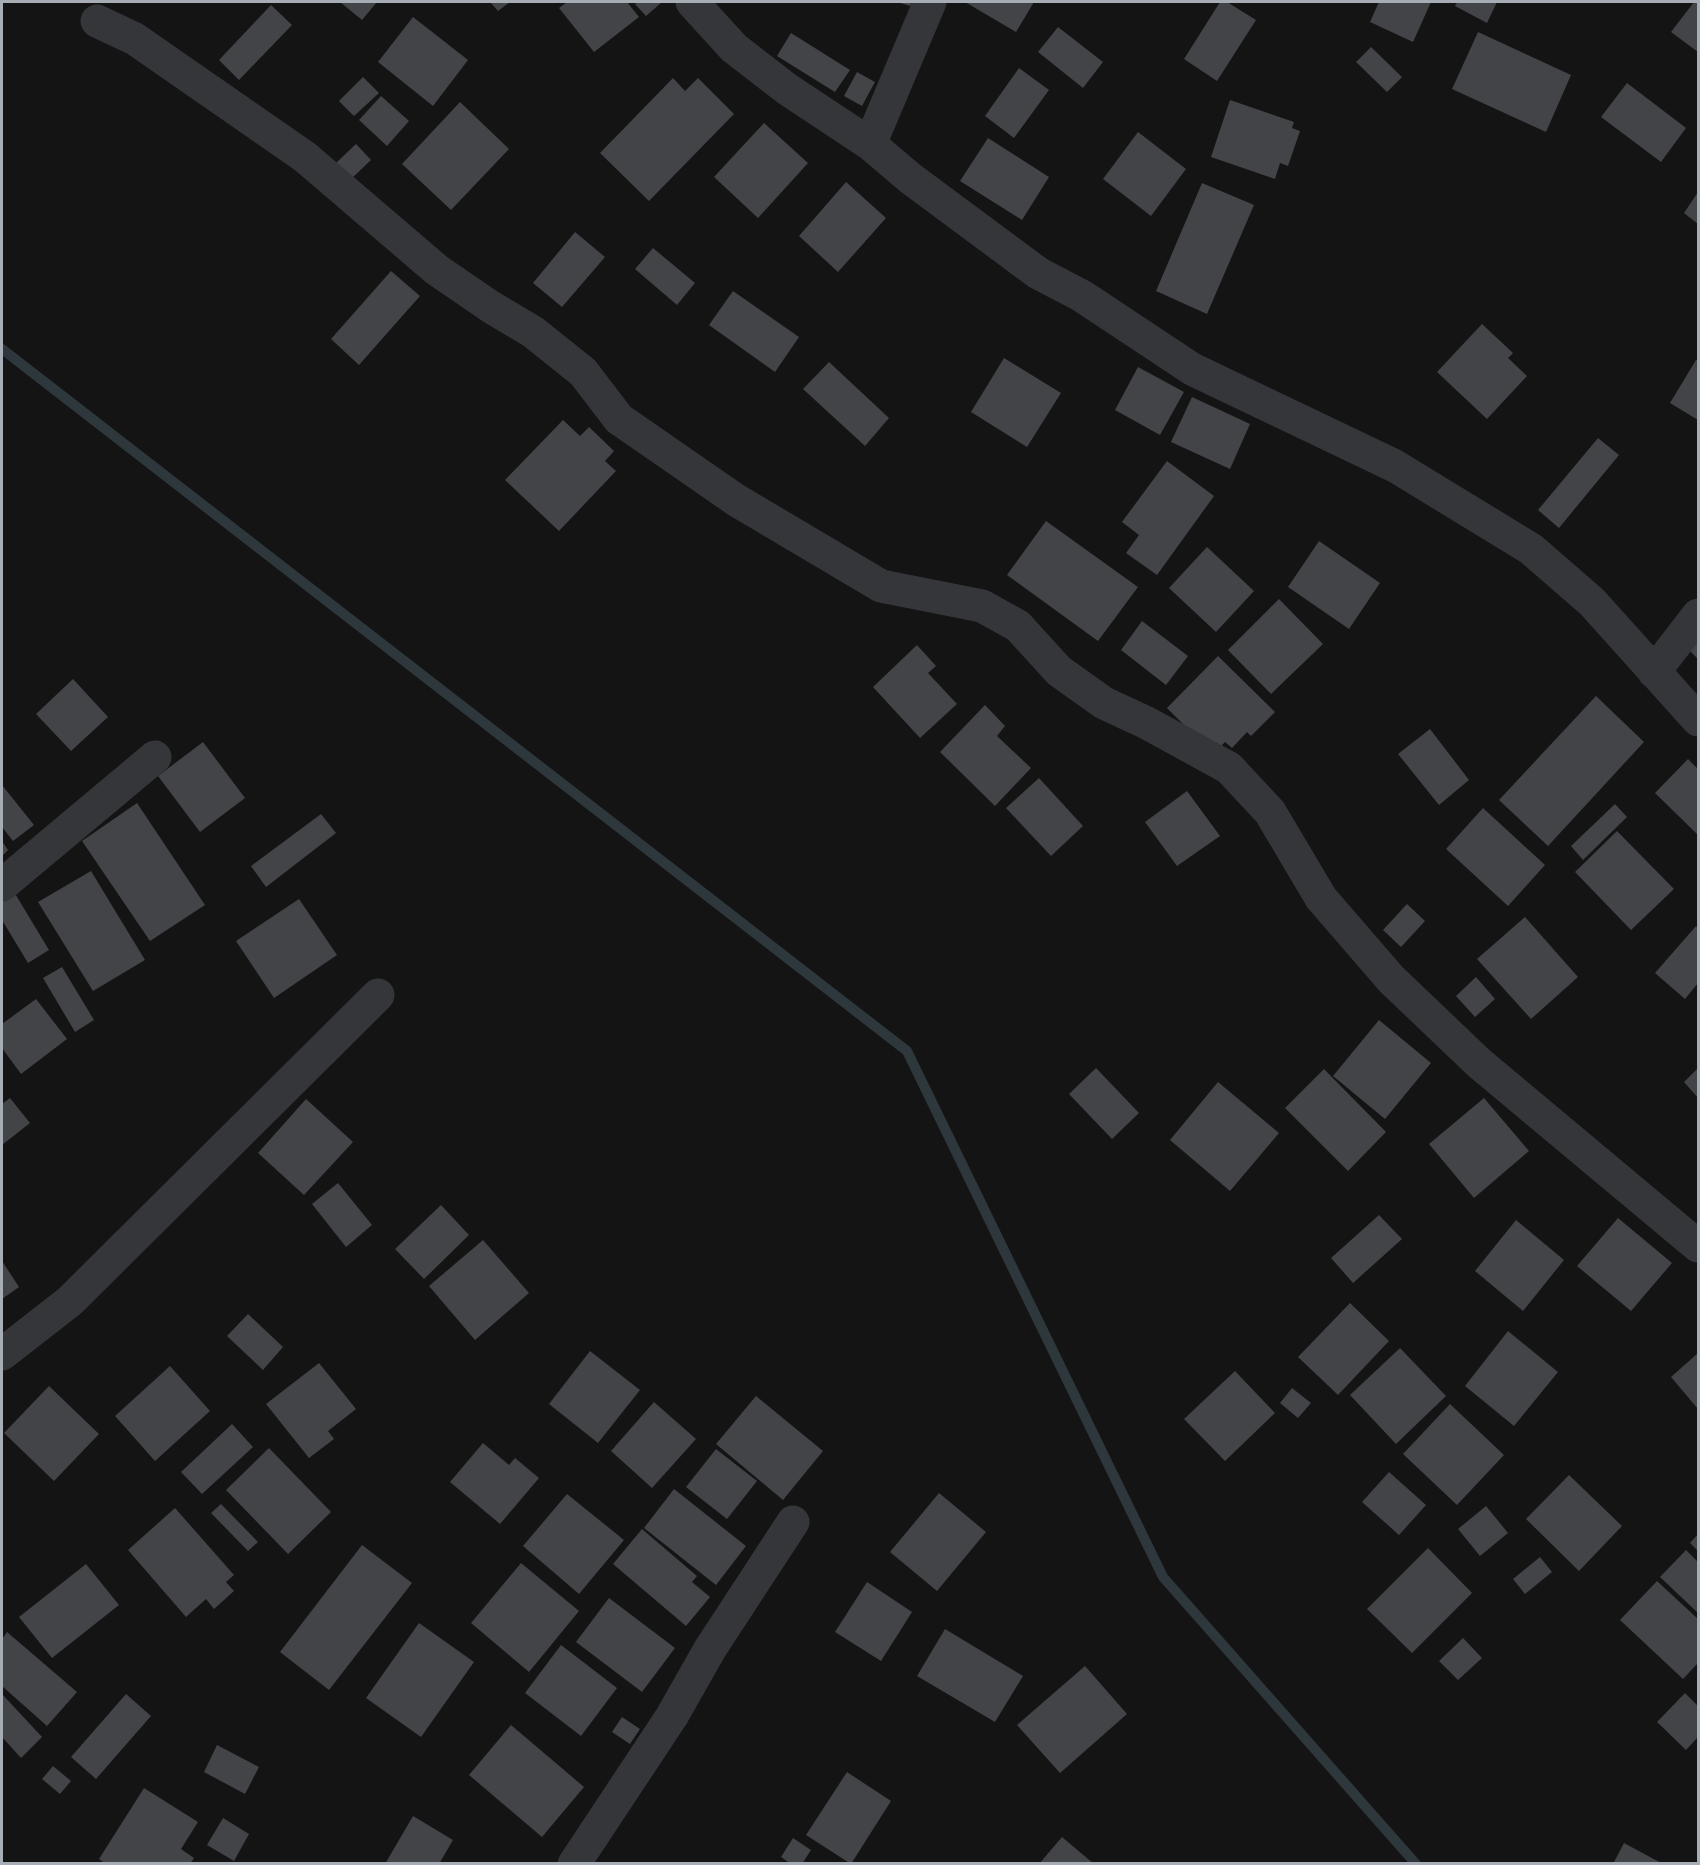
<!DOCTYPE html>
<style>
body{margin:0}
#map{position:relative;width:1700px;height:1865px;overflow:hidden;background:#141415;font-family:Poppins,sans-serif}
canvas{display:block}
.frame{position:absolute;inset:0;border:3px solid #a7adb4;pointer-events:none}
</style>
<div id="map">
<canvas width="1700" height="1865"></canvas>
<div class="frame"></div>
</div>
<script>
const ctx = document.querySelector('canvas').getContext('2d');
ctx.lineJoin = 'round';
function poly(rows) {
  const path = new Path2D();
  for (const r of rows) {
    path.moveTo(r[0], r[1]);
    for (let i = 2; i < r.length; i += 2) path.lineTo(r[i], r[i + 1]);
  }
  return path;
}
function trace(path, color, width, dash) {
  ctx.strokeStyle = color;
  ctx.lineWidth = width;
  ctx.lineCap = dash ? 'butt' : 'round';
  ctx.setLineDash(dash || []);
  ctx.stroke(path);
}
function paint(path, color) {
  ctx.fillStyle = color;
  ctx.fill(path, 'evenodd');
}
const stream = poly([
 [2,349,907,1051,1163,1577,1416,1864]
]);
const building = poly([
 [340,2,377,2,362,20],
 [490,2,510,2,498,11],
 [567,2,627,2,639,17,594,52,559,8],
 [638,2,662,2,646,16,635,4],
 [897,2,912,2,910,6],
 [965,2,1034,2,1016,32],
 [1220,2,1227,2,1256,20,1217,81,1184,59],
 [1379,2,1431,2,1413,42,1370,22],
 [1457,2,1497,2,1487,23,1455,6],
 [1694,2,1698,3,1698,52,1671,32],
 [271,5,292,25,239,80,219,60],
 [413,17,468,60,433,106,378,62],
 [1058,27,1103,62,1083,88,1038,52],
 [1478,32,1571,75,1546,132,1452,89],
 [791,33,850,70,835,92,777,56],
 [1371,47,1402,77,1387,92,1356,62],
 [1019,68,1049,90,1014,138,985,116],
 [857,72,875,82,862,106,844,96],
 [363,77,379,93,354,116,339,101],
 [673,78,685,91,698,78,734,114,649,201,600,153],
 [1627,83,1686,128,1661,162,1601,117],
 [381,96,409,121,387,146,359,120],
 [1230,100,1294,122,1292,128,1300,131,1288,166,1280,163,1275,179,1211,157],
 [460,102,509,149,451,210,402,164],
 [764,123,808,163,758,218,714,177],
 [1138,132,1186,169,1151,216,1103,179],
 [988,138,1049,177,1022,220,960,181],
 [356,144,371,160,351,179,336,163],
 [846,182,886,218,838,272,799,236],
 [1202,183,1254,205,1207,314,1156,291],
 [1698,192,1698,224,1684,213],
 [575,232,605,257,562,307,533,283],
 [653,248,695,283,677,305,635,269],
 [391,271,420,296,359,365,331,339],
 [733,291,799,337,775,372,709,325],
 [1482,324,1513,353,1508,358,1527,376,1487,419,1437,372],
 [1004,358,1061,393,1027,447,971,412],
 [1696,360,1698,361,1698,420,1670,403],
 [829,362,889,418,865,446,803,389],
 [1138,367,1184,392,1160,435,1115,410],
 [1192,397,1250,424,1230,469,1171,442],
 [563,420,580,436,589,427,614,451,605,461,616,471,559,531,505,480],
 [1598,438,1619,455,1559,528,1538,510],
 [1167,461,1214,496,1157,575,1126,553,1139,535,1122,522],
 [1046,521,1138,587,1098,641,1007,575],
 [1319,541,1380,583,1349,629,1288,587],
 [1207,547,1254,591,1216,632,1169,588],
 [1279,599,1323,644,1271,694,1228,650],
 [1142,621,1188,656,1166,685,1121,650],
 [1698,640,1698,659,1689,650],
 [917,645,936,666,928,673,957,704,920,738,873,687],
 [1218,656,1275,712,1251,736,1247,732,1232,748,1225,742,1213,754,1167,708],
 [73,679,108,717,71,751,36,714],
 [1596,696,1644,742,1548,846,1499,800],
 [985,705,1005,726,997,736,1031,768,995,806,940,752],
 [1430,729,1469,780,1439,805,1398,754],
 [203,742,245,798,200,832,158,776],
 [1688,759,1698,769,1698,835,1655,793],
 [1039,778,1083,826,1051,856,1006,808],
 [2,785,34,825,13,841,2,827],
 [1187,791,1220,836,1177,866,1145,822],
 [137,803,205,905,150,941,82,841],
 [1615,804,1627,817,1583,860,1571,846],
 [1483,808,1545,865,1508,906,1446,849],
 [321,814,336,833,266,887,251,866],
 [1617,831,1674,889,1631,930,1575,872],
 [2,841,8,850,2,856],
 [91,871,145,960,93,991,38,902],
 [14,892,49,950,28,963,2,920,2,899],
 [299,899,337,955,274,998,236,941],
 [1407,904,1425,921,1401,947,1383,930],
 [1525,917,1578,977,1531,1019,1477,959],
 [1696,926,1698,929,1698,983,1685,999,1655,973],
 [62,967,94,1020,75,1032,43,978],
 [1476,977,1495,999,1475,1017,1456,996],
 [36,999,67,1039,21,1074,2,1048,2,1024],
 [1379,1020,1431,1063,1385,1119,1333,1076],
 [1096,1068,1139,1113,1112,1139,1069,1094],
 [1698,1068,1698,1098,1684,1082],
 [1324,1069,1386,1132,1348,1171,1285,1108],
 [1218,1082,1279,1133,1230,1191,1170,1140],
 [10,1098,30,1123,2,1145,2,1104],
 [1484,1098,1529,1151,1474,1198,1429,1144],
 [306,1099,353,1142,304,1195,258,1153],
 [338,1183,372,1225,346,1247,312,1204],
 [441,1205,469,1235,424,1279,395,1249],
 [1379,1215,1402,1239,1353,1283,1331,1258],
 [1618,1218,1672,1263,1631,1311,1577,1266],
 [1516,1220,1564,1260,1523,1311,1475,1271],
 [483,1240,529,1293,475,1340,429,1286],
 [2,1261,19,1287,2,1299],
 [1350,1303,1389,1341,1338,1395,1298,1357],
 [248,1314,283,1347,263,1370,227,1336],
 [1508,1331,1558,1372,1514,1426,1465,1386],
 [1400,1348,1446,1396,1396,1444,1350,1395],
 [590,1351,640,1390,598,1443,549,1404],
 [1698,1353,1698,1409,1671,1377],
 [319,1363,356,1409,328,1431,334,1439,309,1458,266,1404],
 [170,1366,210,1411,155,1461,115,1416],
 [1235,1371,1275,1413,1225,1461,1184,1419],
 [49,1386,99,1434,54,1481,4,1433],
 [1292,1388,1311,1403,1298,1418,1280,1403],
 [756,1396,823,1451,783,1500,716,1444],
 [654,1402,696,1439,652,1488,611,1451],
 [1450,1404,1504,1455,1457,1505,1403,1454],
 [232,1424,253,1447,202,1494,181,1472],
 [483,1443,509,1465,515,1458,539,1478,500,1524,450,1482],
 [269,1448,331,1512,288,1554,226,1490],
 [716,1449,757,1481,727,1519,686,1487],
 [1389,1472,1426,1505,1399,1535,1362,1502],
 [1569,1475,1622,1526,1579,1571,1526,1519],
 [674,1489,746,1546,716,1585,644,1528],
 [939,1493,986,1532,937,1591,890,1552],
 [567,1494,624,1540,579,1594,523,1546],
 [221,1504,258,1542,248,1551,211,1513],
 [1486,1506,1508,1533,1480,1556,1458,1529],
 [175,1508,234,1575,226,1582,234,1591,214,1609,206,1599,186,1617,128,1550],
 [642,1529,697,1576,692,1582,710,1597,686,1626,613,1564],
 [1698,1534,1698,1551,1690,1543],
 [362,1545,412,1583,329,1690,280,1652],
 [1428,1548,1472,1593,1412,1653,1367,1609],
 [1686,1550,1698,1562,1698,1613,1660,1577],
 [1540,1557,1552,1572,1525,1594,1513,1579],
 [521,1563,579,1611,529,1672,471,1623],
 [86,1564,119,1605,52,1658,19,1617],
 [1657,1581,1698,1619,1698,1663,1683,1679,1620,1620],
 [867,1582,912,1612,881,1661,835,1632],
 [609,1598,675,1648,642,1692,576,1642],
 [419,1623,474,1662,421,1737,366,1698],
 [945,1629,1023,1676,995,1722,917,1676],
 [7,1632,77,1692,47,1726,2,1686,2,1639],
 [1463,1638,1482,1658,1458,1680,1439,1661],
 [561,1645,617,1688,581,1736,525,1693],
 [1085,1666,1127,1714,1060,1773,1017,1725],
 [1685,1693,1698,1706,1698,1737,1686,1750,1657,1722],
 [2,1694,42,1737,21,1758,2,1737],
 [126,1694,151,1716,96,1779,71,1757],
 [622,1717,640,1729,630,1744,612,1732],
 [511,1725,584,1787,542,1837,469,1775],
 [217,1745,259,1767,245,1794,204,1772],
 [53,1766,71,1781,60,1794,42,1779],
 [847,1772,891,1801,851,1864,806,1835],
 [144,1788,198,1822,181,1849,194,1858,190,1864,106,1864,99,1859],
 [413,1816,453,1840,439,1864,385,1864],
 [223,1818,249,1834,234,1861,207,1845],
 [1062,1837,1094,1864,1039,1864],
 [793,1838,811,1850,802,1864,791,1864,781,1857],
 [1624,1843,1663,1864,1613,1864]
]);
const minor = poly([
 [692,2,734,48,787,89,870,144,910,178,1038,273,1082,296,1192,369,1395,466,1531,549,1592,602,1698,720],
 [97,21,135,39,305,157,437,270,491,307,533,332,583,372,619,419,736,500,881,586,982,606,1018,626,1059,671,1104,703,1147,723,1229,768,1270,812,1321,898,1391,979,1479,1063,1698,1246],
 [870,144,930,2],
 [1654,672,1698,615],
 [2,885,155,757],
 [2,1354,70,1301,378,995],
 [574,1864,672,1716,710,1649,793,1522]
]);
trace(stream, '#2e383c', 10);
paint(building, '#434448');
trace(minor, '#35363a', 33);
</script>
